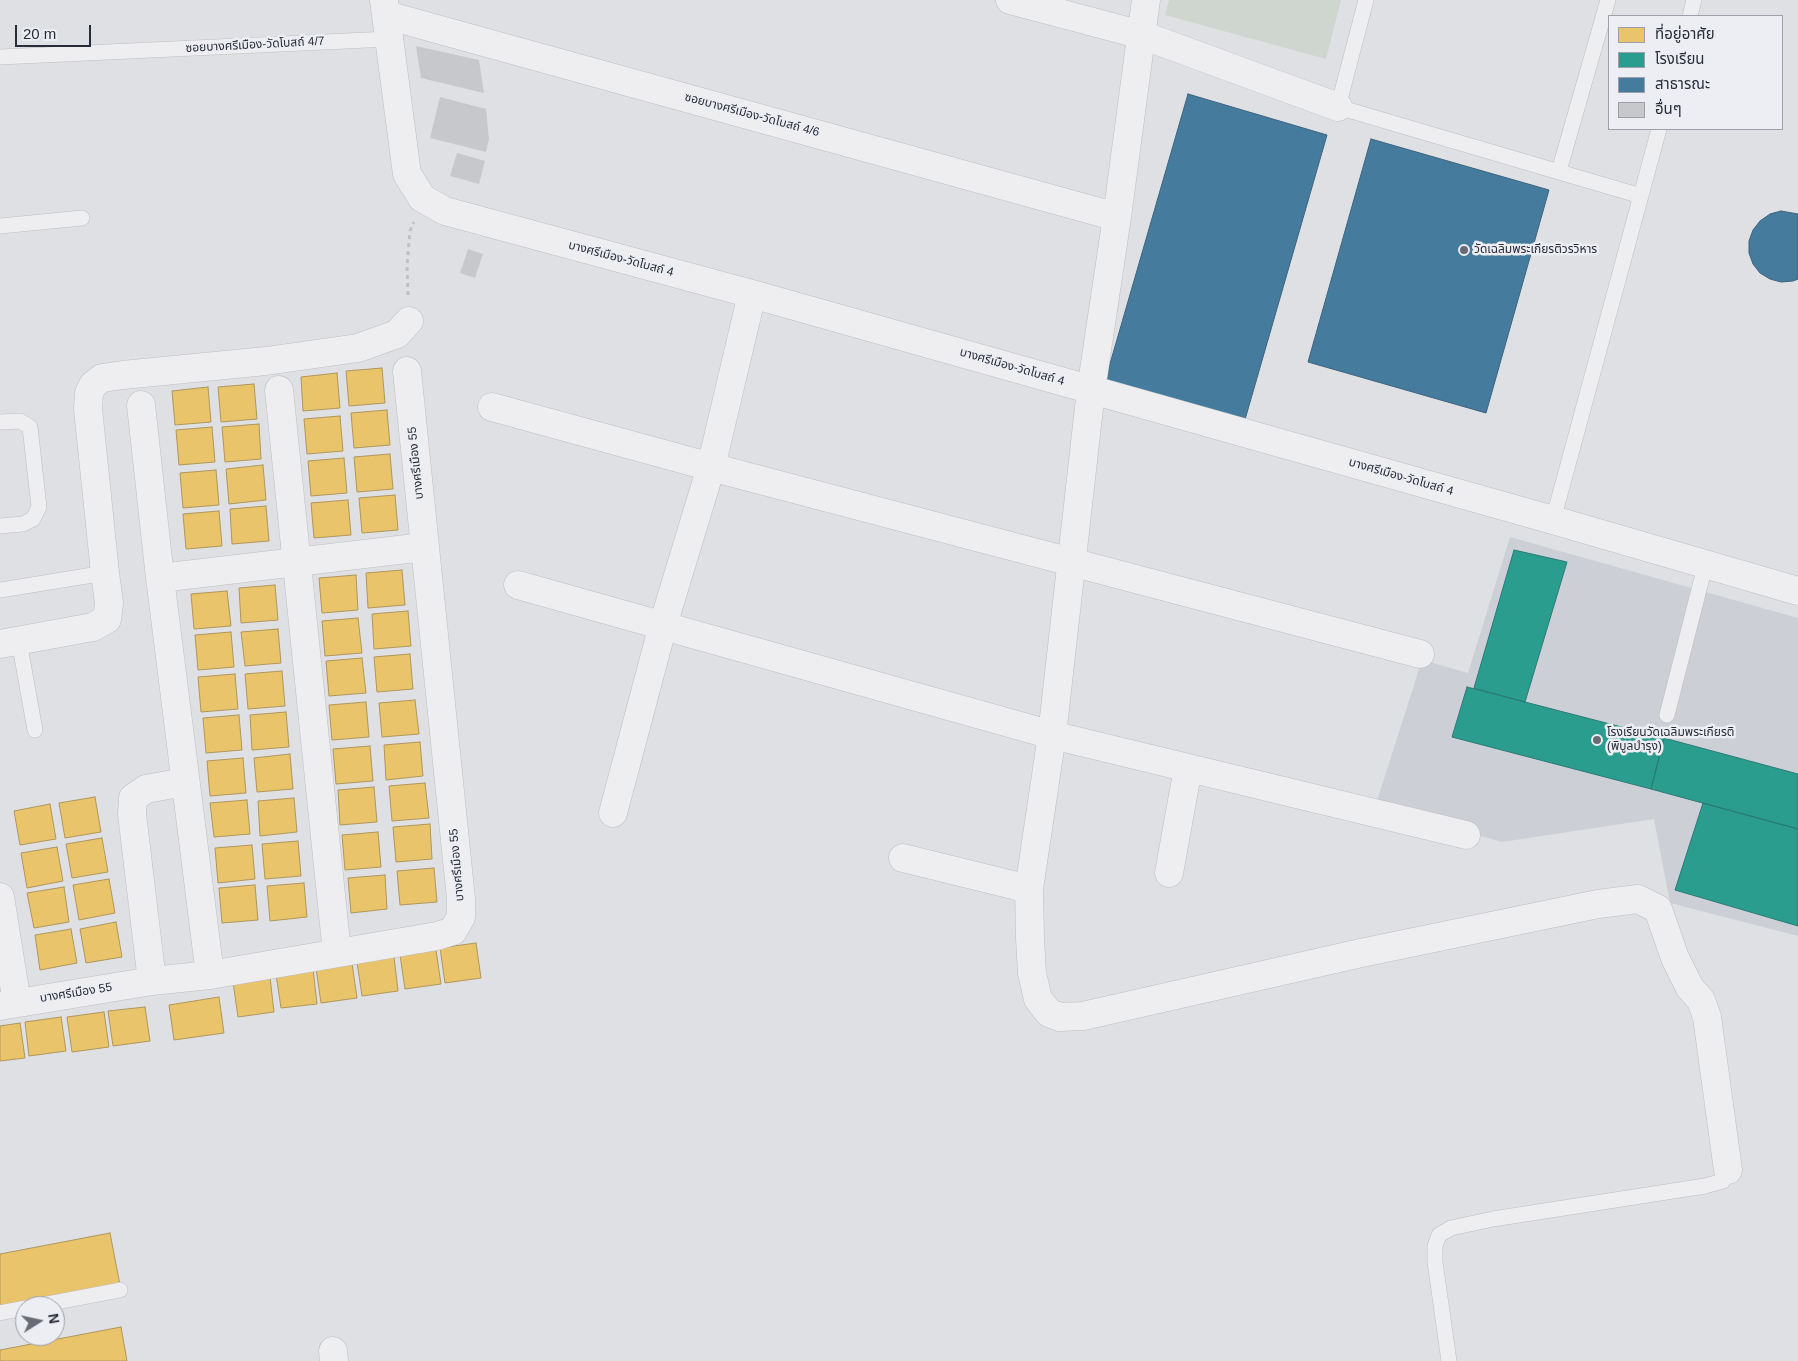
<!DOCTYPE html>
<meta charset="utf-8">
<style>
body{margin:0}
#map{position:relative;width:1798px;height:1361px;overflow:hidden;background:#dfe0e3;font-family:Helvetica,"Noto Sans Thai",sans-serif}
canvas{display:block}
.legend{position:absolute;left:1608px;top:15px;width:175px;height:115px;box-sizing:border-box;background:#eceef3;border:1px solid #9ea0a9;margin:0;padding:6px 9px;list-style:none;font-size:15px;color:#282c3a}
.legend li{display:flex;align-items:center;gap:10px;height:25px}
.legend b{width:25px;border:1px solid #9ea0a9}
.north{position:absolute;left:15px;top:1296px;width:50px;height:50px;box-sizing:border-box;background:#eceef3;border:1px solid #9ea0a9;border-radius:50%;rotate:80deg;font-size:14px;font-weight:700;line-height:20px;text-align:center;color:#282c3a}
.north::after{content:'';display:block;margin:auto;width:18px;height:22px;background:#686b75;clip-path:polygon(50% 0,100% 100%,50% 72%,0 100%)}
.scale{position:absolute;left:15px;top:25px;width:76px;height:22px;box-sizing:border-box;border:2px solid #282c3a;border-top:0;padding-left:6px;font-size:15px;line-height:18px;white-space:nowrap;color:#282c3a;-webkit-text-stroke:4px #eceef3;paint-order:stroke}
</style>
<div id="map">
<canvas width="1798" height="1361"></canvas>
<ul class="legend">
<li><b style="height:14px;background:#e9c46a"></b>ที่อยู่อาศัย</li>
<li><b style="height:14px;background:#2a9d8f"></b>โรงเรียน</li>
<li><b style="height:14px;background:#457b9d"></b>สาธารณะ</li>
<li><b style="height:14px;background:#c7c8cb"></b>อื่นๆ</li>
</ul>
<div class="north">N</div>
<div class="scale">20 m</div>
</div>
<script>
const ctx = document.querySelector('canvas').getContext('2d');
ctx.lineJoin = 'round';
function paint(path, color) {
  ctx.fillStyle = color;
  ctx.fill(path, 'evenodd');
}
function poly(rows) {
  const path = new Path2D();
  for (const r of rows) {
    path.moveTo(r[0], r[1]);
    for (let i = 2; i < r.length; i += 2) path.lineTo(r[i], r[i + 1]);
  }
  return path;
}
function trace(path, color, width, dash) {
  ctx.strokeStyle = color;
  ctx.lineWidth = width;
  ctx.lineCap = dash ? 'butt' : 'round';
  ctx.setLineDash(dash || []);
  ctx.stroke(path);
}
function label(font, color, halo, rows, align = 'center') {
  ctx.font = font + ' Helvetica,"Noto Sans Thai",sans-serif';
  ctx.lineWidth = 5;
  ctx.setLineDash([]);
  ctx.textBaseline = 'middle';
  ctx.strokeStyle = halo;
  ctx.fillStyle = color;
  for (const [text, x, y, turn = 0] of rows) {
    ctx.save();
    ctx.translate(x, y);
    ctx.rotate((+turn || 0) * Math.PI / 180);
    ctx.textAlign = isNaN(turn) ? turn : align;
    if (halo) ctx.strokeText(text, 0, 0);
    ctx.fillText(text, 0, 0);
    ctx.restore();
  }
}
const built = poly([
 [1510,537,1798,618,1798,936,1670,903,1654,819,1502,842,1375,807,1422,660,1468,673]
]);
const green = poly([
 [1169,0,1341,0,1326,59,1165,15]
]);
const homes = poly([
 [382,368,385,403,349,406,346,371,382,368],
 [337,373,340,408,303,411,301,377,337,373],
 [254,384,257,419,221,422,218,387,254,384],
 [208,387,211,422,175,425,172,391,208,387],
 [387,410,390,445,354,448,351,413,387,410],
 [340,416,343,451,307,454,304,419,340,416],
 [259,424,261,459,225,462,222,427,259,424],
 [212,427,215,462,179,465,176,430,212,427],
 [390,454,393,489,357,492,354,457,390,454],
 [344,458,347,493,311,496,308,461,344,458],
 [263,465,266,500,229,504,226,469,263,465],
 [216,470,219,505,183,508,180,473,216,470],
 [395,495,398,530,362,533,359,498,395,495],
 [348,500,351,535,314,538,311,503,348,500],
 [266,506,269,541,232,544,230,509,266,506],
 [219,511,222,546,186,549,183,514,219,511],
 [402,570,405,605,368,608,366,573,402,570],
 [356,575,358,610,322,613,319,578,356,575],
 [275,585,278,620,241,623,239,588,275,585],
 [227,591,231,626,194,629,191,594,227,591],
 [408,611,411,646,374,649,372,614,408,611],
 [358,618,362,653,325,656,322,621,358,618],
 [278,629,281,663,245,666,241,632,278,629],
 [231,632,234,667,198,670,195,635,231,632],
 [410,654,413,689,377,692,374,657,410,654],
 [362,658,366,693,329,696,326,661,362,658],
 [282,671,285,706,248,709,245,674,282,671],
 [235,674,238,709,201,712,198,677,235,674],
 [415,700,419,734,382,737,379,703,415,700],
 [366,702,369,737,332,740,329,705,366,702],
 [286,712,289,747,252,750,250,715,286,712],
 [239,715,242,750,206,753,203,718,239,715],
 [420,742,423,776,386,780,384,745,420,742],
 [370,746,373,781,336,784,333,749,370,746],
 [290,754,293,789,257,792,254,758,290,754],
 [243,758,246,793,210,796,207,761,243,758],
 [425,783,429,818,392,821,389,786,425,783],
 [374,787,377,822,340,825,338,790,374,787],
 [95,797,101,832,65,838,59,803,95,797],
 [294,798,297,832,260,836,258,801,294,798],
 [247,800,250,834,214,837,210,803,247,800],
 [50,804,56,839,20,845,14,811,50,804],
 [430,824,432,859,396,862,393,827,430,824],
 [378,832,381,867,345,870,342,835,378,832],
 [102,838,108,872,72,878,66,844,102,838],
 [298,841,301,876,265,879,262,844,298,841],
 [252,845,255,879,218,883,215,848,252,845],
 [57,847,63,881,27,888,21,853,57,847],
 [434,868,437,902,400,905,397,871,434,868],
 [385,875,387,909,351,913,348,878,385,875],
 [109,879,115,913,79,920,73,885,109,879],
 [304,883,307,917,270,921,267,886,304,883],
 [255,885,258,920,222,923,219,888,255,885],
 [64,887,69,922,34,928,27,893,64,887],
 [116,922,122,957,86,963,80,929,116,922],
 [71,929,77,963,40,970,35,935,71,929],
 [476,943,481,978,445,983,440,948,476,943],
 [436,950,441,984,405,989,400,955,436,950],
 [394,957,398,991,362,996,357,962,394,957],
 [352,963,357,998,321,1003,316,968,352,963],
 [313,969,317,1004,281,1008,276,974,313,969],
 [270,977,274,1012,238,1017,233,982,270,977],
 [219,997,224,1033,174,1040,169,1005,219,997],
 [145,1007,150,1041,113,1046,108,1011,145,1007],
 [104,1012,109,1047,72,1052,67,1017,104,1012],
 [61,1017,66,1051,29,1056,25,1022,61,1017],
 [20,1023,25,1058,0,1061,0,1026,20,1023],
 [110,1233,120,1285,0,1308,0,1254,110,1233],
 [121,1327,127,1361,0,1361,0,1350,121,1327]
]);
const schools = poly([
 [1514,550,1567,562,1525,702,1474,688,1514,550],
 [1467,687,1664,738,1651,789,1452,737,1467,687],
 [1664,738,1798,774,1798,829,1651,789,1664,738],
 [1703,803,1798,829,1798,926,1675,890,1703,803]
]);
const public = poly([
 [1188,94,1327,135,1244,423,1105,381,1188,94],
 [1371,139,1549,190,1486,413,1308,362,1371,139],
 [1781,211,1798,214,1798,279,1793,281,1781,282,1770,279,1760,273,1753,264,1749,253,1749,241,1753,230,1760,221,1770,214,1781,211]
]);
const building = poly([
 [416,46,479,60,484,93,421,78],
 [440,97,486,109,489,139,486,152,430,138],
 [457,153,485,161,479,184,450,176],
 [468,249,483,254,475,278,460,273]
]);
const path = poly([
 [408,295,407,266,410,231,414,222]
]);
const service = poly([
 [1366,0,1338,107,1641,196],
 [1690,16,1694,0],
 [0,57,389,39],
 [1559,171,1608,0],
 [0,226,82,218],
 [0,422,20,421,30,427,39,507,33,519,23,524,0,526],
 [1553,520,1659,129],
 [0,590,105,573],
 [19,641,35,730],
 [1667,715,1705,566],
 [36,1306,120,1290],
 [0,1313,25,1308],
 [1449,1361,1435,1262,1435,1246,1439,1235,1451,1228,1493,1219,1705,1186,1723,1181,1728,1170]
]);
const minor = poly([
 [384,0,407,174,422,198,445,211,752,294,1553,520,1798,591],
 [1010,0,1142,35,1338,107],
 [1146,0,1117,217,1091,390,1052,735,1029,889,1030,938,1032,973,1038,999,1049,1013,1060,1017,1083,1016,1361,953,1598,904,1638,899,1658,909,1675,958,1690,988,1701,1000,1707,1017,1728,1170],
 [386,15,1117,217],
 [279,390,337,953],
 [141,405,160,578,210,975],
 [492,407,711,467,1420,654],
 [160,578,424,547],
 [518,585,1052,735,1466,835],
 [0,644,93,627,107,619,109,603,105,573,88,409,89,393,93,385,102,378,123,375,266,361,358,348,397,334,409,321],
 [613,813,663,625,711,467,752,294],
 [903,858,1029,889],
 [1169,873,1188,768],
 [0,897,17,1003],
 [152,981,132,814,133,798,146,789,184,782],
 [0,1006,152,981,210,975,437,936,453,931,461,917,461,899,407,371],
 [333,1351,334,1361]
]);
const markers = [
 [1464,250,5,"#686b75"],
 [1597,740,5,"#686b75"]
];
const streetNames = [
 ["ซอยบางศรีเมือง-วัดโบสถ์ 4/7",255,45,-3],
 ["ซอยบางศรีเมือง-วัดโบสถ์ 4/6",752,115,15],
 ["บางศรีเมือง-วัดโบสถ์ 4",621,259,15],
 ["บางศรีเมือง-วัดโบสถ์ 4",1012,367,16],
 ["บางศรีเมือง 55",416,463,-96],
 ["บางศรีเมือง-วัดโบสถ์ 4",1401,477,16],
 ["บางศรีเมือง 55",457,865,-95],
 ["บางศรีเมือง 55",76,993,-9]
];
const poiNames = [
 ["วัดเฉลิมพระเกียรติวรวิหาร",1474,250],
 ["โรงเรียนวัดเฉลิมพระเกียรติ",1607,733],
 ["(พิบูลบำรุง)",1607,747]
];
paint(built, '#cdcfd6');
paint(green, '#ced6cf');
paint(homes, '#e9c46a');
trace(homes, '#af965c', 1);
paint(schools, '#2a9d8f');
trace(schools, '#297b76', 1);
paint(public, '#457b9d');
trace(public, '#3c637f', 1);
paint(building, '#c7c8cb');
trace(service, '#bdbec1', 16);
trace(minor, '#bdbec1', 29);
trace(path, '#c0c1c6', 3, [4, 4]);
trace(service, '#eeeef0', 15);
trace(minor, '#eeeef0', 28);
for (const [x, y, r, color] of markers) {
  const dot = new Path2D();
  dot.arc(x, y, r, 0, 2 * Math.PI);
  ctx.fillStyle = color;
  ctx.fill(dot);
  trace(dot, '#eceef3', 2);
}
label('12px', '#282c3a', '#eceef3', streetNames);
label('12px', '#282c3a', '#eceef3', poiNames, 'left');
</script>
